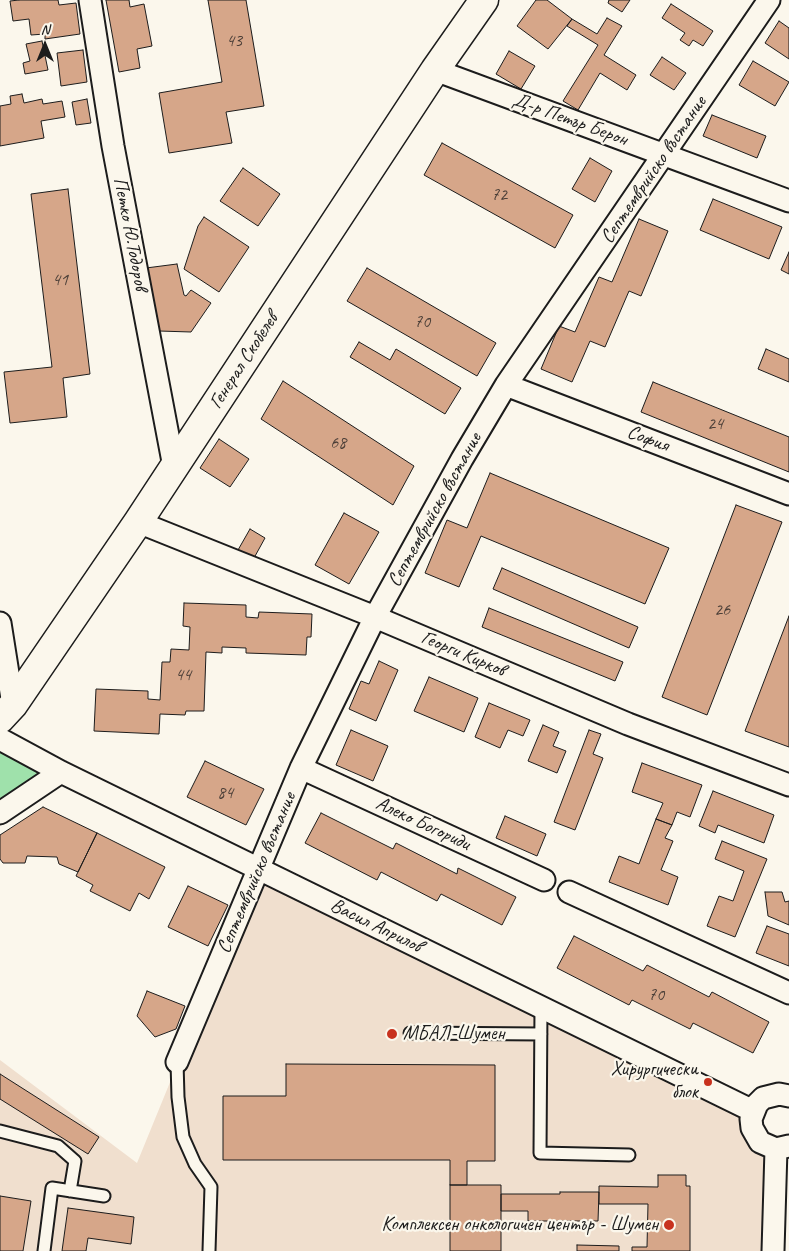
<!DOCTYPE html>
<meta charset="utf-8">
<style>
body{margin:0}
#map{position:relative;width:789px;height:1251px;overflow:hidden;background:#fbf7ec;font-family:Caveat,sans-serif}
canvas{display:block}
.north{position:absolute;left:20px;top:20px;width:50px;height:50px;-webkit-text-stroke:4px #fbf7ec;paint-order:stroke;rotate:0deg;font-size:14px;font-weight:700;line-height:20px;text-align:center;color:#1c1c1c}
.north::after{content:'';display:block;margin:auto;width:18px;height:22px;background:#1c1c1c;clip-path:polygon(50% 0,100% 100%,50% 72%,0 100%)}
</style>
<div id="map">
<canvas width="789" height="1251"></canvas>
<div class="north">N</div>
</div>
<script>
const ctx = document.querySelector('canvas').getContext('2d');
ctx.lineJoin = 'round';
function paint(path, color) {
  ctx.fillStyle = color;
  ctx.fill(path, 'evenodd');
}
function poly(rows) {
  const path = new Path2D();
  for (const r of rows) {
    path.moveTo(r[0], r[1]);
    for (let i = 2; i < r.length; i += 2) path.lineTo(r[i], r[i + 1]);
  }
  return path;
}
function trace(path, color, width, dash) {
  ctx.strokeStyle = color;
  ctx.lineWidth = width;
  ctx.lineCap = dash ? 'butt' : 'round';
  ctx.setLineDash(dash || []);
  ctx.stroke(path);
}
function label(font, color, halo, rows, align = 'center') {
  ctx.font = font + ' Caveat,sans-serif';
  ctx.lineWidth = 4.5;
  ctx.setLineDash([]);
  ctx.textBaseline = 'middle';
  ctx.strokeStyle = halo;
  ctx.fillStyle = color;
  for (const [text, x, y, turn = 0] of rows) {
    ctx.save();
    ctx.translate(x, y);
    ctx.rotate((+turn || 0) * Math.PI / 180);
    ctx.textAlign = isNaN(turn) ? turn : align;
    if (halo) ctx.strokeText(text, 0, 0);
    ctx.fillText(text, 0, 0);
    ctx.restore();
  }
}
const built = poly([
 [258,867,753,1109,750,1124,777,1146,773,1251,0,1251,0,1060,137,1163]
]);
const green = poly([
 [0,739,61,772,0,813]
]);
const building = poly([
 [19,0,58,0,59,5,76,3,80,34,45,39,45,34,31,35,29,19,13,21,10,1,19,0],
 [106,0,129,0,130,7,144,4,152,46,137,49,140,68,119,72,106,0],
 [208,0,246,0,264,106,226,112,232,143,169,153,159,93,222,82,208,0],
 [536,0,547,0,572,19,548,49,517,26,536,0],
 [609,0,630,0,622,12,608,3,609,0],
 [671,4,713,31,703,46,693,40,689,46,680,40,685,33,662,18,671,4],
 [607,18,622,26,604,55,636,75,627,90,600,73,578,110,563,101,598,45,567,26,572,19,597,34,607,18],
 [779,21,789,28,789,59,765,43,779,21],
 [42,41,48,70,25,74,23,63,30,61,26,44,42,41],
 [83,50,87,82,61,86,57,53,83,50],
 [509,51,535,66,521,89,496,74,509,51],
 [662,57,686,73,674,90,650,75,662,57],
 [753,61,789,82,775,106,739,85,753,61],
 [22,94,24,103,42,99,43,104,62,101,65,117,41,121,44,138,0,146,0,106,11,104,10,96,22,94],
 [87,99,91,123,76,125,72,102,87,99],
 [712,115,766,136,757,158,703,136,712,115],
 [442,143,573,215,555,248,424,175,442,143],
 [590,158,612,171,595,202,572,189,590,158],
 [243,168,280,194,258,226,220,201,243,168],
 [68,189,90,374,63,378,67,417,10,423,4,372,52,367,31,194,68,189],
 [713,199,782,227,769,259,700,230,713,199],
 [204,217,249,247,219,292,184,269,198,226,204,217],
 [639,219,668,231,641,296,629,291,605,347,590,341,572,382,541,369,559,326,575,332,599,277,612,282,639,219],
 [789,252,789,274,781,270,789,252],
 [177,264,184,295,186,296,191,290,211,303,191,332,159,331,146,268,177,264],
 [367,268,496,343,477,376,347,301,367,268],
 [359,342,390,360,396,349,461,388,445,414,350,357,359,342],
 [766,349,789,359,789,382,758,369,766,349],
 [283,381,414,466,393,505,261,419,283,381],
 [653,382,789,437,789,472,641,412,653,382],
 [219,439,249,459,230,487,200,468,219,439],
 [490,473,669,548,645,604,481,536,459,587,425,573,447,520,467,528,490,473],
 [736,505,782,522,707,715,662,697,736,505],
 [344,513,379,532,349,584,315,565,344,513],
 [250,529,265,538,254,558,238,550,250,529],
 [502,568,638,627,629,648,493,589,502,568],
 [184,603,246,605,246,617,258,618,259,612,312,614,311,637,307,637,306,655,246,653,246,648,222,647,222,653,206,652,204,711,186,711,185,715,160,714,159,734,94,731,96,689,148,691,148,699,160,700,162,662,170,662,171,649,189,650,190,627,183,626,184,603],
 [489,608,623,662,615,681,482,627,489,608],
 [789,616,789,747,745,731,789,616],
 [379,661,398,670,376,721,349,709,361,681,369,684,379,661],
 [429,677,478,698,464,732,414,711,429,677],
 [489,703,530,720,523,736,508,730,500,748,475,737,489,703],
 [543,725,559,732,553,746,566,751,557,773,528,761,543,725],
 [351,730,388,746,373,781,336,765,351,730],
 [589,730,601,734,593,754,603,758,575,830,554,822,589,730],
 [205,761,264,789,246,825,187,797,205,761],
 [642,763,702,785,690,817,677,812,672,825,656,819,663,803,632,792,642,763],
 [713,791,774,815,764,843,718,825,715,833,699,826,713,791],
 [43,807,97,833,78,872,59,864,57,857,27,856,25,863,3,863,0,859,0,835,43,807],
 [321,813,393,849,396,843,457,874,458,868,516,897,502,925,441,894,437,901,381,872,377,880,305,843,321,813],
 [505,816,546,834,537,856,496,838,505,816],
 [656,819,672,825,665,838,673,841,661,870,678,877,668,905,609,882,619,856,639,864,656,819],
 [97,833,165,867,149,899,139,893,130,911,90,891,93,885,76,876,97,833],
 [722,841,767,859,735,937,707,926,719,896,733,901,744,871,715,859,722,841],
 [188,886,228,905,208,946,168,927,188,886],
 [765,892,782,892,785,902,789,901,789,925,768,916,765,892],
 [767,926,789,934,789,966,756,953,767,926],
 [574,936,643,971,647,965,709,997,712,992,769,1022,753,1053,693,1023,690,1029,632,1000,629,1005,557,968,574,936],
 [147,991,185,1006,176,1029,155,1037,137,1016,147,991],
 [286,1064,495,1065,495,1161,467,1161,467,1185,450,1185,450,1160,223,1160,223,1096,286,1096,286,1064],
 [0,1074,99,1137,88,1154,0,1099,0,1074],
 [658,1175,686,1175,686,1186,690,1186,690,1251,632,1251,632,1247,647,1247,648,1204,599,1204,599,1186,658,1187,658,1175],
 [450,1185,501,1185,501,1251,450,1251,450,1185],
 [560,1192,599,1192,598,1221,528,1221,528,1211,501,1211,501,1194,560,1194,560,1192],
 [0,1196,31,1201,23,1251,0,1251,0,1196],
 [68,1208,134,1217,131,1244,88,1238,86,1251,62,1251,68,1208],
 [577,1245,619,1246,619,1251,577,1251,577,1245]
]);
const lane = poly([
 [541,1008,540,1153,629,1155],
 [410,1033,541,1034],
 [177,1062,178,1097,183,1137,195,1164,211,1187,209,1251],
 [0,1131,58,1146,75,1161,70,1191],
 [44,1251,52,1188,104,1196]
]);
const street = poly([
 [90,0,113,146,174,467],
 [435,70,789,201],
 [506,385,789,494],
 [138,522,375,617,628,724,789,785],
 [0,623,13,705],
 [0,739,61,772,753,1111],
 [301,768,544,880],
 [0,813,61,772],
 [569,892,789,993],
 [177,1062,301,768,375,617,462,459,506,385,769,0],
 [789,1096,779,1094,763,1098,757,1104,751,1119,752,1128,760,1142,776,1149,789,1146],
 [773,1251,776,1149]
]);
const secondary = poly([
 [0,719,13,705,138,522,435,70,484,0]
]);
const markers = [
 [392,1034,6,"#c8321e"],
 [708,1082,5,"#c8321e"],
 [669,1225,6,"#c8321e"]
];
const numberNames = [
 ["43",234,41],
 ["72",499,195],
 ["41",60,280],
 ["70",422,322],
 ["24",715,424],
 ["68",338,443],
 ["26",722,610],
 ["44",183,675],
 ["84",225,793],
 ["70",656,995]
];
const streetNames = [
 ["Д-р Петър Берон",570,120,20],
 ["Септемврийско въстание",654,170,-56],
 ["Петко Ю.Тодоров",130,234,79],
 ["Генерал Скобелев",244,361,-57],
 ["София",648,439,21],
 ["Септемврийско въстание",435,510,-61],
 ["Георги Кирков",463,654,23],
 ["Алеко Богориди",423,824,25],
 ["Септемврийско въстание",257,873,-67],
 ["Васил Априлов",376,926,26]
];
const poiNames = [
 ["МБАЛ-Шумен",403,1034,"left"],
 ["Хирургически",698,1070],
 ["блок",698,1093],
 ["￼Комплексен онкологичен център - Шумен",658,1225]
];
paint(built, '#f0dfce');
paint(green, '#9fe1ab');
paint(building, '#d6a689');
trace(building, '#1c1c1c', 1);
trace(lane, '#1c1c1c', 15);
trace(street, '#1c1c1c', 25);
trace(secondary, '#1c1c1c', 31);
trace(lane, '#fbf7ec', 11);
trace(street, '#fbf7ec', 21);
trace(secondary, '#fbf7ec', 28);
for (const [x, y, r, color] of markers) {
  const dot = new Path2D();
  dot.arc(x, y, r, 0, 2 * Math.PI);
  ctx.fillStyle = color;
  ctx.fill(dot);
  trace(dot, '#fbf7ec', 2);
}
label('18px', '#4a3e37', null, numberNames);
label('20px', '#1c1c1c', '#fbf7ec', streetNames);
label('20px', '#1c1c1c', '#fbf7ec', poiNames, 'right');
</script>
